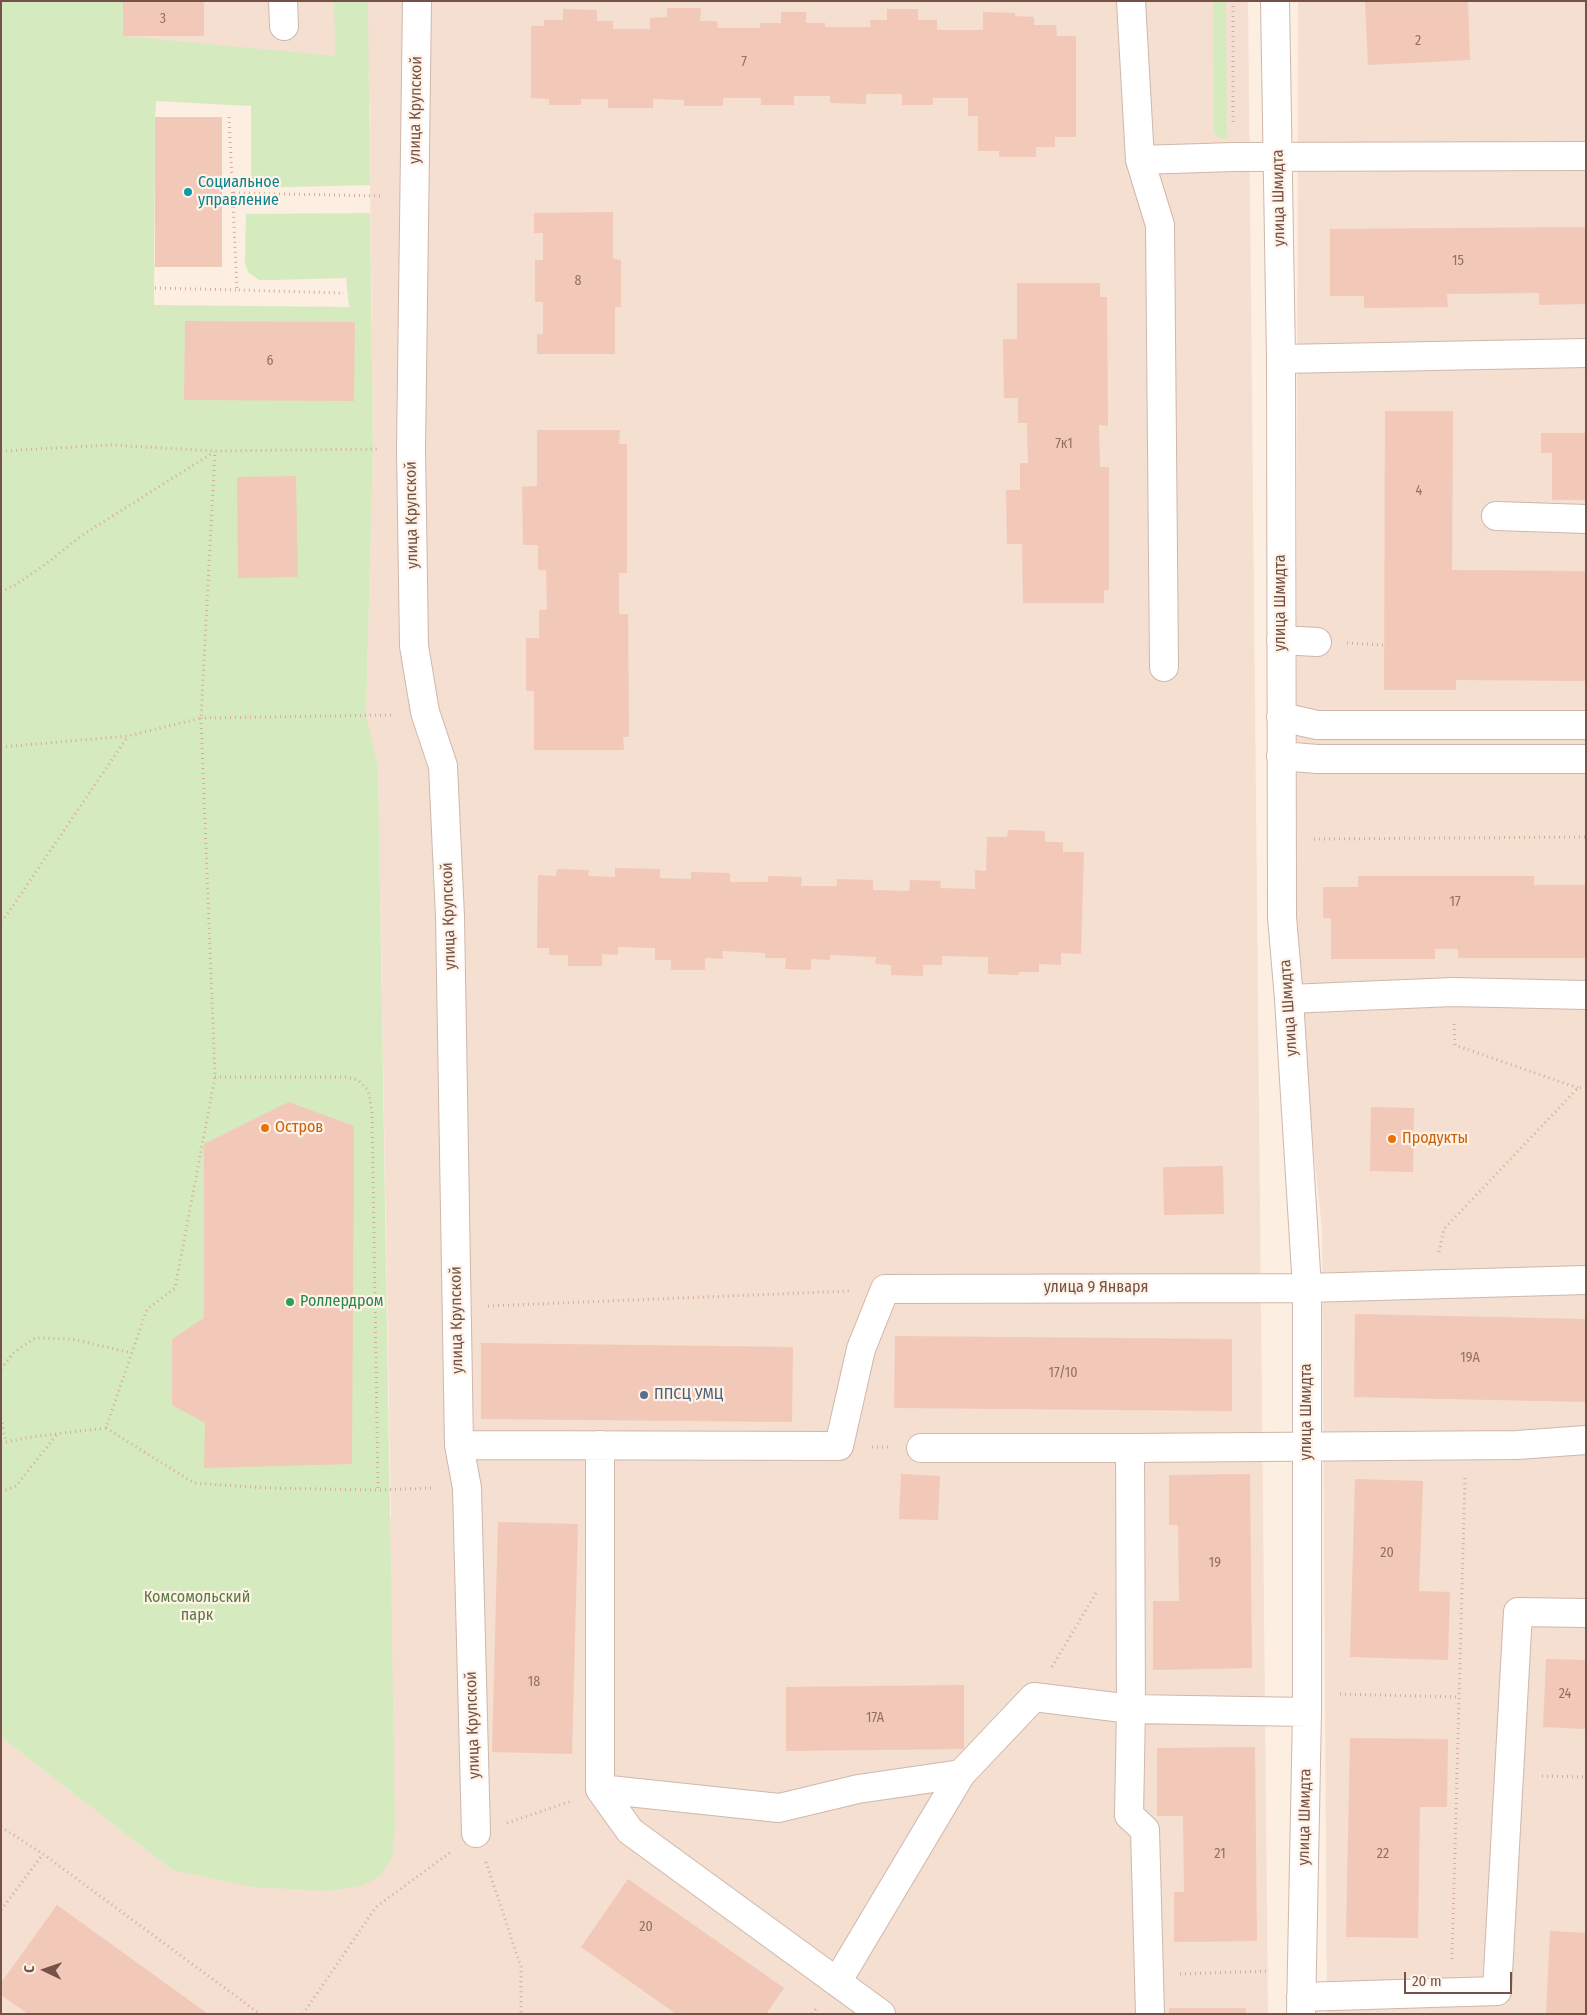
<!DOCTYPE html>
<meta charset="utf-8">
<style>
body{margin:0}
#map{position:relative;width:1587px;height:2015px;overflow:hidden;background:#fceee1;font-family:"Fira Sans Condensed",sans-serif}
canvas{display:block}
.frame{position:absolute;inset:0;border:2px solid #745248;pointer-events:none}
.north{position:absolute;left:20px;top:1945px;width:50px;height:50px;-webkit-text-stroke:4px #fff3e8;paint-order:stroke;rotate:273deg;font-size:14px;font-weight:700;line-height:20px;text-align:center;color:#745248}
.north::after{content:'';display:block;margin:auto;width:18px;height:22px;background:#745248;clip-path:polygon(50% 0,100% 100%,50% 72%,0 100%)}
.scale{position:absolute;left:1404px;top:1972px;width:108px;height:22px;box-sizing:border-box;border:2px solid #745248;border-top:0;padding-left:6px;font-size:15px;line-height:18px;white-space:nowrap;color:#745248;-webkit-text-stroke:4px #fff3e8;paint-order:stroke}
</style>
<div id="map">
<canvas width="1587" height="2015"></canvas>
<div class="frame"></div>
<div class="north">С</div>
<div class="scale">20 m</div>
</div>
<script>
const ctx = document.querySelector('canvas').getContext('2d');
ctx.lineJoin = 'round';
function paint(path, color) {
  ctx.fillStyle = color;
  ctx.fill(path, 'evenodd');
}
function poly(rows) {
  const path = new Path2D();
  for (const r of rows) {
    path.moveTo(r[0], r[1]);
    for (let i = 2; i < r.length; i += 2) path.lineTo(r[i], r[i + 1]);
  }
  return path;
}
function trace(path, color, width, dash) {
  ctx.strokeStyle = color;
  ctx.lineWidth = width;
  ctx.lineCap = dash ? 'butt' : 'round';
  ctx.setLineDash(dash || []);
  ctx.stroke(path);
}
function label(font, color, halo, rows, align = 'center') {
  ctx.font = font + ' "Fira Sans Condensed",sans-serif';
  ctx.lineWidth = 4.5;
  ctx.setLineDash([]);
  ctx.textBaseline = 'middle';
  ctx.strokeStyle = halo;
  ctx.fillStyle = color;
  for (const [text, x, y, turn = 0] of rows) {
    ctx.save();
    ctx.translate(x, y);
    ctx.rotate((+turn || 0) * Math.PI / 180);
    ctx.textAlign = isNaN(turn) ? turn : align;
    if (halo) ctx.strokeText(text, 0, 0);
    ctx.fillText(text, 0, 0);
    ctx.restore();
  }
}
const residential = poly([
 [75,1,1248,1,1268,2014,1,2014,1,1737,172,1870,391,1517,378,765,366,717,373,449,369,72,76,63],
 [1298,1,1586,1,1586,2014,1327,2014,1322,1229,1296,984]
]);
const green = poly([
 [1,1,123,1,123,36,335,56,334,1,368,1,370,185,251,188,251,106,156,101,155,117,154,305,349,307,346,278,272,280,259,280,249,273,245,263,246,214,370,213,373,449,366,716,378,765,395,1828,392,1858,381,1875,362,1886,327,1891,253,1887,172,1870,1,1737],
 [1213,1,1226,1,1227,140,1217,137,1214,132]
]);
const building = poly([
 [123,1,204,1,204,36,123,36],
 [1365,1,1468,1,1470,60,1368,65],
 [667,8,701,8,700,21,717,21,718,28,760,28,760,23,781,23,781,12,806,12,806,23,825,23,825,27,871,27,870,20,887,20,887,9,918,9,918,20,937,20,937,30,983,30,983,12,1015,13,1015,16,1034,17,1034,25,1056,25,1057,36,1076,36,1076,137,1055,137,1055,147,1036,147,1036,157,999,157,999,151,978,151,978,116,968,116,968,98,933,98,933,105,902,105,902,94,866,94,866,104,830,103,830,96,794,96,794,105,761,105,761,98,723,98,723,106,684,106,684,100,653,99,653,108,608,108,608,99,581,99,581,105,549,105,549,99,531,98,531,26,544,26,544,20,563,20,563,9,597,10,597,21,613,21,613,29,650,29,650,18,667,17],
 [155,117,222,117,222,267,155,267],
 [613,212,613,259,621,260,621,307,615,307,615,354,537,354,537,334,543,334,543,302,535,302,535,260,543,260,543,233,534,233,534,213],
 [1586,227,1586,304,1539,305,1539,293,1447,294,1448,307,1364,308,1364,296,1330,296,1330,229],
 [1017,283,1100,283,1100,297,1107,297,1108,426,1099,425,1100,467,1109,467,1109,590,1104,590,1104,603,1023,603,1022,544,1007,544,1006,490,1020,490,1020,463,1028,463,1027,423,1018,423,1018,398,1004,398,1003,339,1017,339],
 [185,321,355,322,354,401,184,400],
 [1385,411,1453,411,1452,570,1586,571,1586,681,1456,680,1456,690,1384,690],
 [537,430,620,430,619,444,627,444,627,573,619,573,619,614,628,614,629,737,623,737,624,750,534,750,534,691,526,691,526,638,539,638,539,610,547,610,546,570,538,570,538,545,523,545,522,487,537,486],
 [1541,433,1586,433,1586,500,1552,500,1552,453,1541,453],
 [296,476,298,577,238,578,237,477],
 [1008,830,1045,831,1045,842,1063,842,1063,852,1084,852,1081,954,1061,953,1061,965,1039,964,1039,972,1019,972,1019,975,988,974,988,957,942,956,942,965,923,965,923,976,891,975,891,965,875,964,876,957,830,955,830,960,811,959,811,970,785,969,786,958,765,958,765,953,722,951,723,959,705,958,705,970,671,970,671,960,655,960,655,948,618,947,618,955,602,954,602,966,568,966,568,955,549,955,549,948,537,948,538,875,556,876,557,869,589,870,588,876,615,877,615,868,660,869,660,878,691,879,691,872,730,873,730,882,768,882,768,876,802,877,801,886,837,886,837,879,873,880,873,890,909,891,910,880,941,881,940,888,975,889,975,870,986,871,987,837,1007,837],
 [1358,876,1534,876,1534,885,1586,885,1586,958,1458,958,1458,949,1435,949,1435,959,1331,959,1331,918,1323,918,1323,887,1358,887],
 [289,1102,354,1126,352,1464,204,1468,205,1423,172,1405,172,1339,204,1318,204,1144],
 [1371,1107,1414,1108,1413,1172,1370,1171],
 [1223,1166,1224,1214,1164,1215,1163,1167],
 [1355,1314,1586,1319,1586,1402,1354,1397],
 [895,1336,1232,1339,1232,1411,894,1408],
 [481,1343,793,1347,792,1422,481,1419],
 [901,1474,940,1476,938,1520,899,1519],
 [1250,1474,1252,1668,1153,1670,1153,1601,1179,1601,1178,1525,1169,1525,1169,1475],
 [1355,1479,1423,1481,1419,1591,1450,1592,1448,1660,1350,1657],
 [498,1522,578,1524,572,1754,492,1752],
 [1546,1659,1586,1660,1586,1729,1543,1727],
 [964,1685,964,1749,786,1751,786,1687],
 [1350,1738,1448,1739,1447,1807,1420,1807,1418,1938,1346,1937],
 [1255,1747,1257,1941,1174,1942,1174,1892,1184,1892,1183,1816,1157,1816,1157,1748],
 [628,1879,784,1988,766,2014,676,2014,581,1947],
 [57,1905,208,2014,28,2014,1,1995,1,1983],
 [1550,1931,1586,1933,1586,2014,1546,2014],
 [1169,2008,1246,2008,1246,2014,1169,2014]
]);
const path = poly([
 [1233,1,1233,124],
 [229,117,237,290,344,293],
 [234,193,382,196],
 [155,288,237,290],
 [1,451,111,445,215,451,378,449],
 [1,592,15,585,43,566,84,534,214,452],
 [1347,643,1384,645],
 [1,747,128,736,201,718,215,451],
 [1314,839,1586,837],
 [1,921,6,916,128,736],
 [1454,1024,1455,1045,1578,1088],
 [215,1077,346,1077,358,1080,368,1090,372,1110,378,1490],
 [1439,1252,1444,1229,1578,1088,1586,1087],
 [488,1306,849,1291],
 [1,1369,13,1353,35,1338,72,1339,132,1353],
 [1,1418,6,1442],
 [106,1428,194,1483,269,1488,378,1490,434,1488],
 [1,1443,31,1437,106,1428,147,1309,175,1288,215,1077,201,718,393,715],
 [872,1447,891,1447],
 [1,1492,16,1486,58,1433],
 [1052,1667,1096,1593],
 [1340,1694,1459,1697],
 [1542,1776,1586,1777],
 [507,1823,572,1801],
 [1,1827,43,1854,260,2014],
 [486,1862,521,1967,521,2014],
 [1,1910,43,1854],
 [1452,1959,1465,1478],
 [1180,1974,1269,1971],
 [303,2014,376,1907,451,1852],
 [812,2014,818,2006]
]);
const minor = poly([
 [283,1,284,26],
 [417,1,411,449,414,646,425,712,443,766,450,917,459,1445,467,1488,476,1833],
 [1131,1,1140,160,1234,157,1586,156],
 [1275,1,1281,359,1282,917,1289,999,1307,1288,1307,1712,1301,2014],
 [1140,160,1160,225,1164,667],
 [1281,359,1586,353],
 [1496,516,1586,519],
 [1281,640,1317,642],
 [1281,717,1317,725,1586,725],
 [1281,756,1317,759,1586,759],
 [1289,999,1453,992,1586,995],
 [459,1445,839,1446,861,1349,885,1289,1307,1288,1586,1280],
 [600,1445,600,1789,630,1831,881,2014],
 [921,1448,1130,1448],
 [600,1789,779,1808,858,1789,961,1774],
 [837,1982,961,1774,1034,1697,1131,1709,1307,1712],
 [1301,1997,1497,1991,1518,1612,1586,1613],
 [1150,2014,1145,1830,1129,1815,1131,1709,1130,1448,1517,1445,1586,1440]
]);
const markers = [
 [188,192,5,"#0f9aa8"],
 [265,1128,5,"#e8710a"],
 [1392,1139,5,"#e8710a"],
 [290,1302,5,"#2e9e5b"],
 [644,1395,5,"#5c6f8a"]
];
const numberNames = [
 ["3",163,19],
 ["2",1418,41],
 ["7",744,62],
 ["15",1458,261],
 ["8",578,281],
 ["6",270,361],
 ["7к1",1064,444],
 ["4",1419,491],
 ["17",1455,902],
 ["19А",1470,1358],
 ["17/10",1063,1373],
 ["20",1387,1553],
 ["19",1215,1563],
 ["18",534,1682],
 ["24",1565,1694],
 ["17А",875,1718],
 ["21",1220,1854],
 ["22",1383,1854],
 ["20",646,1927]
];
const streetNames = [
 ["улица Крупской",416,110,-89],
 ["улица Шмидта",1279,198,-91],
 ["улица Крупской",412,515,-91],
 ["улица Шмидта",1281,603,-90],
 ["улица Крупской",449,916,-92],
 ["улица Шмидта",1289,1008,-94],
 ["улица 9 Января",1096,1288],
 ["улица Крупской",457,1320,-91],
 ["улица Шмидта",1307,1412,-90],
 ["улица Крупской",473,1725,-92],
 ["улица Шмидта",1305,1817,-89]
];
const cultureNames = [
 ["Социальное",198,183],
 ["управление",198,201]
];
const foodNames = [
 ["Остров",275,1128],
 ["Продукты",1402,1139]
];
const leisureNames = [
 ["Роллердром",300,1302]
];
const serviceNames = [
 ["ППСЦ УМЦ",654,1395]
];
const parkNames = [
 ["Комсомольский",197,1598],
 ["парк",197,1616]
];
paint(residential, '#f4dfd0');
paint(green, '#d6eac0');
paint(building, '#f2c8b9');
trace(minor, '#d0b7ab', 30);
trace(path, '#d7ab9c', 3, [1, 4]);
trace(minor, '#fff', 28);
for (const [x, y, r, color] of markers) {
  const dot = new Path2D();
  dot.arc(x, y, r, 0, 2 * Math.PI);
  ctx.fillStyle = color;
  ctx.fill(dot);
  trace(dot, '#fff3e8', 2);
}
label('14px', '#947064', null, numberNames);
label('16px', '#745248', '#fff3e8', streetNames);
label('16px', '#0d838f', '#fff3e8', cultureNames, 'left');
label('16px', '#c56008', '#fff3e8', foodNames, 'left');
label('16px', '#27864d', '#fff3e8', leisureNames, 'left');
label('16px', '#4e5e75', '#fff3e8', serviceNames, 'left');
label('16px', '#587a40', '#fff3e8', parkNames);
</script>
